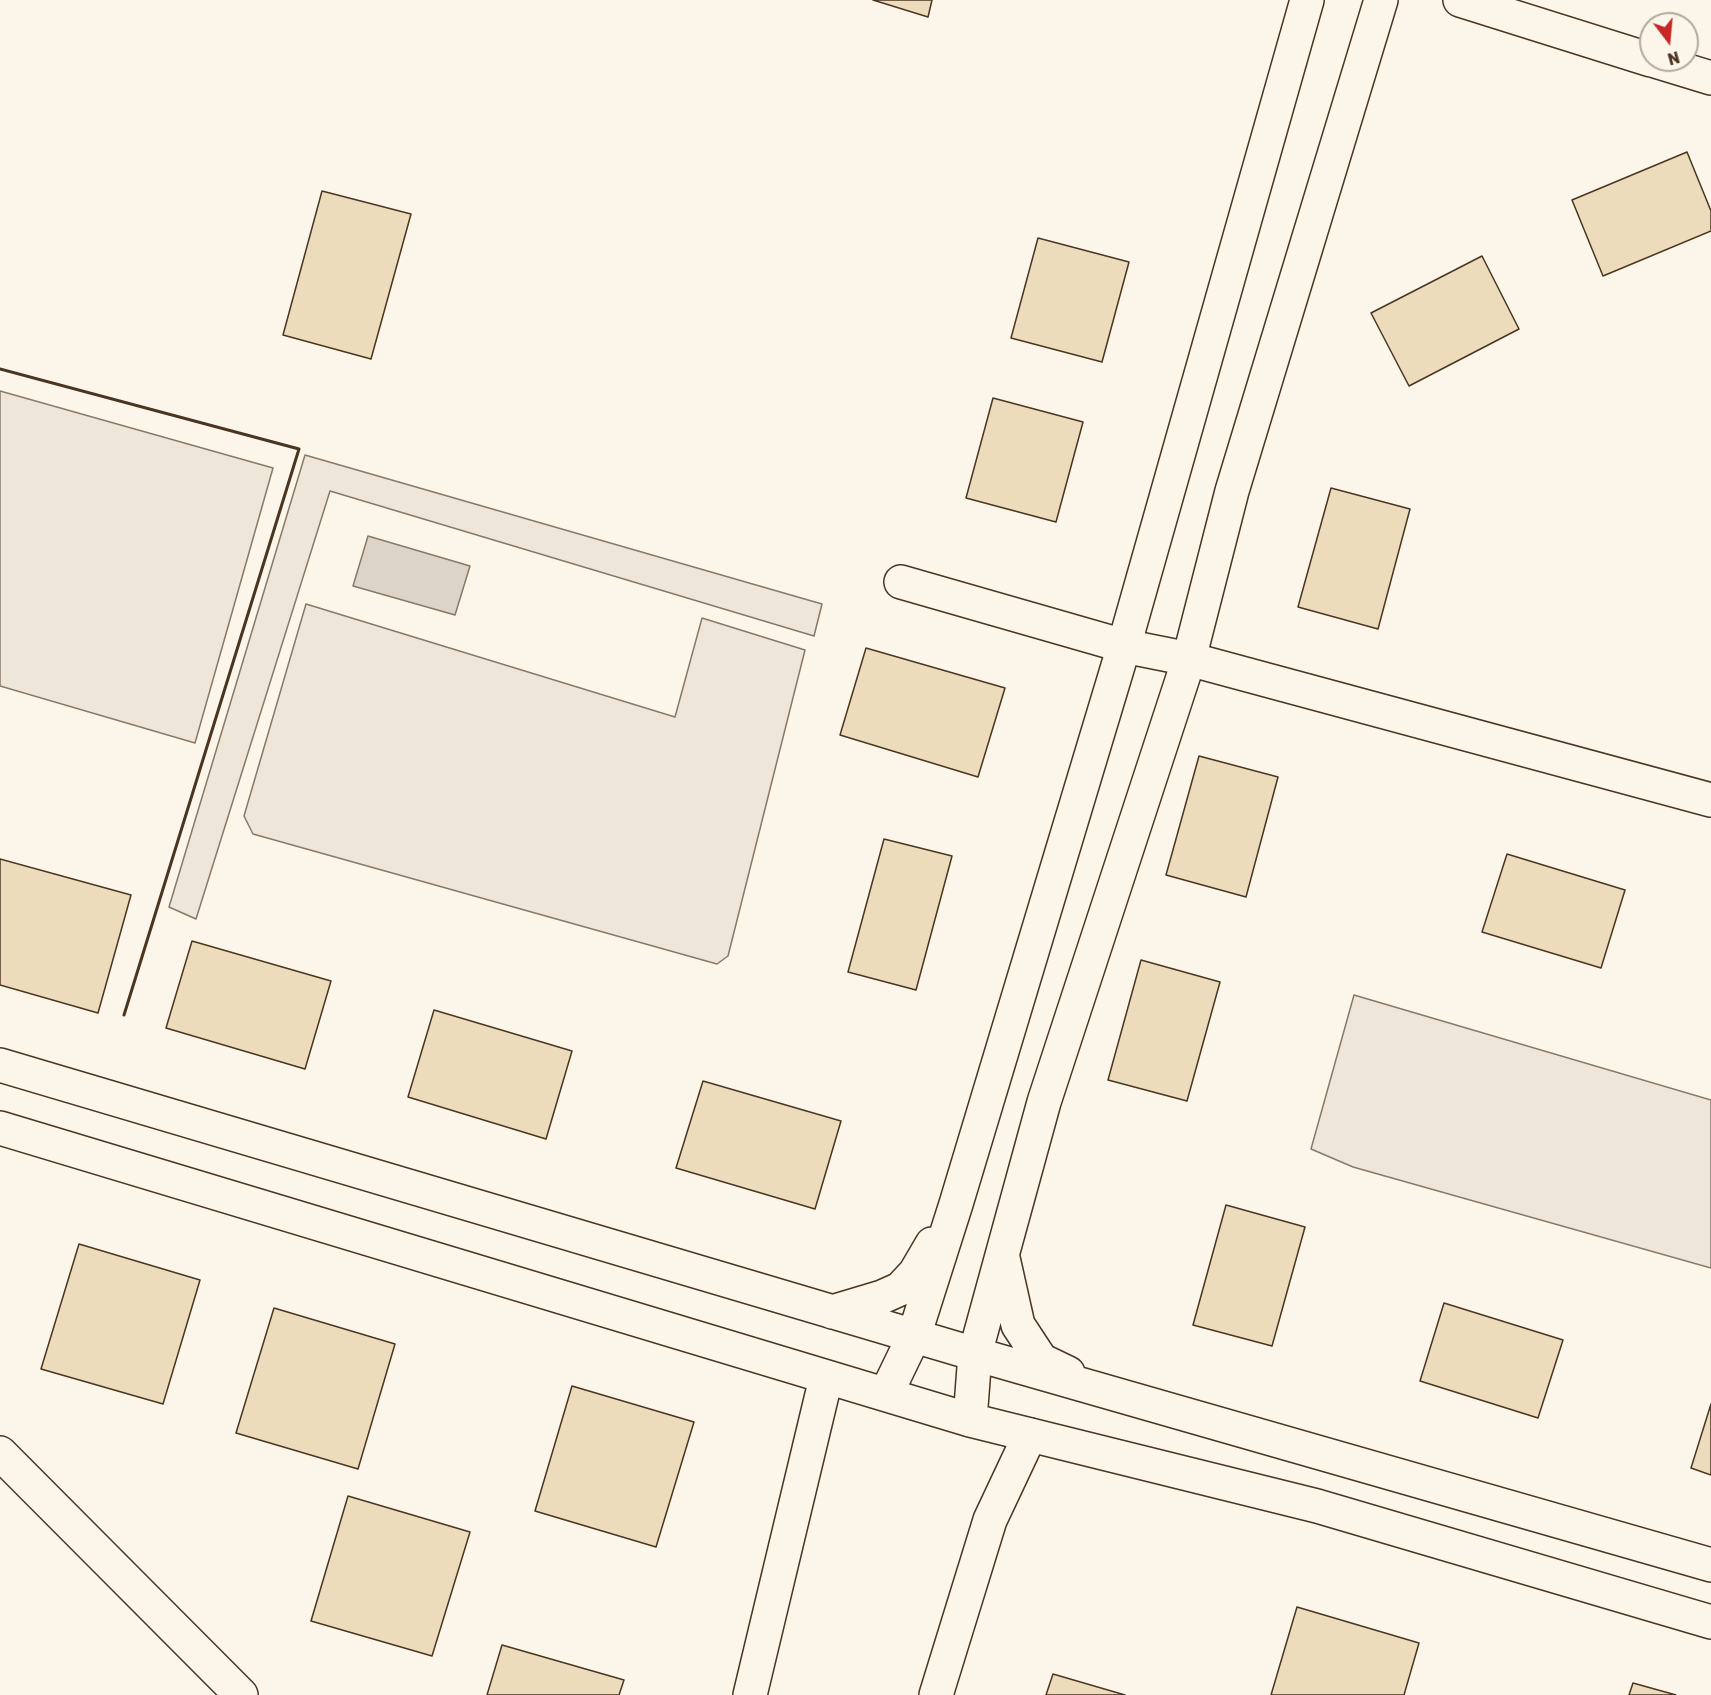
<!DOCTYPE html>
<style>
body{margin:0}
#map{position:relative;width:1711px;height:1695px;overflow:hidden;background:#fbf6e9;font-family:Rubik,sans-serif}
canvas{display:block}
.north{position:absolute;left:1639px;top:12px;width:60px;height:60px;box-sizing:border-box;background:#fbf6e9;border:2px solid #b4a999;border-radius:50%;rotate:164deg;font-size:16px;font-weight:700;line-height:24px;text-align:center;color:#4a3520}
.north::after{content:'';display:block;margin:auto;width:21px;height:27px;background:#c62828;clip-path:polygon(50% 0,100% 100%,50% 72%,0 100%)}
</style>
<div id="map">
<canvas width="1711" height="1695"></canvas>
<div class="north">N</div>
</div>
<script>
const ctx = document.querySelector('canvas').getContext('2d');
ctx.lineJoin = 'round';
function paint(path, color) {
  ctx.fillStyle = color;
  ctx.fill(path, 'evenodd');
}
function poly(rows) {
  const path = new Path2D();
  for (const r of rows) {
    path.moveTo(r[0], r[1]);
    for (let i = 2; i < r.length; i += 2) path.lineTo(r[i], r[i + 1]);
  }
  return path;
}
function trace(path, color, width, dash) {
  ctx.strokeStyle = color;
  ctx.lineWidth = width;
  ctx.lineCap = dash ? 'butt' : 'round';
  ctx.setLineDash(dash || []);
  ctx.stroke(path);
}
const green = poly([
 [0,391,273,468,195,743,0,686,0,391],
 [305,455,822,604,814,636,330,491,196,919,169,907,305,455],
 [306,604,675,717,702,618,805,650,728,956,717,964,253,834,244,816,306,604],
 [1354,995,1711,1100,1711,1268,1353,1167,1311,1149,1354,995]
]);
const water = poly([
 [368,536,470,566,455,615,353,586,368,536]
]);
const building = poly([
 [873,0,932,0,928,17,873,0],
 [1687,152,1711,211,1711,231,1603,276,1572,200,1687,152],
 [322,191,411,214,371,359,283,335,322,191],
 [1038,238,1129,262,1102,362,1011,338,1038,238],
 [1482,256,1519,329,1409,386,1371,313,1482,256],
 [993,398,1083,422,1056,522,966,498,993,398],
 [1331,488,1410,509,1378,629,1298,607,1331,488],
 [866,648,1005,688,978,777,840,735,866,648],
 [1199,756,1278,777,1246,897,1166,875,1199,756],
 [884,839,952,856,916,990,848,972,884,839],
 [1507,854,1625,890,1601,968,1482,932,1507,854],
 [0,859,131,895,98,1013,0,985,0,859],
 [192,941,331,981,305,1069,166,1028,192,941],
 [1141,960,1220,982,1187,1101,1108,1080,1141,960],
 [434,1010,572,1051,546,1139,408,1097,434,1010],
 [703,1081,841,1121,815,1209,676,1168,703,1081],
 [1226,1205,1305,1227,1272,1346,1193,1325,1226,1205],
 [79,1244,200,1280,163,1404,41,1369,79,1244],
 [1444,1303,1563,1340,1538,1418,1420,1381,1444,1303],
 [274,1308,395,1344,358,1469,236,1433,274,1308],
 [572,1386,694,1422,656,1547,535,1511,572,1386],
 [1711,1404,1711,1475,1691,1468,1711,1404],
 [348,1496,470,1532,432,1656,311,1621,348,1496],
 [1297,1607,1419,1643,1404,1695,1271,1695,1297,1607],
 [502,1645,624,1680,619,1695,487,1695,502,1645],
 [1053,1674,1125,1695,1046,1695,1053,1674],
 [1633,1683,1676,1695,1629,1695,1633,1683]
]);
const minor = poly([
 [1460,0,1651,60],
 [1652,60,1711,78],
 [901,582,1124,646,1189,659,1711,800],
 [0,1453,241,1695],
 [750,1695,826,1378],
 [936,1695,990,1520,1030,1435]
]);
const secondary = poly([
 [0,1065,975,1354,1711,1565],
 [0,1128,970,1420,1317,1506,1711,1622],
 [1003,1258,1018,1325,1041,1360,1068,1373],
 [832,1312,882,1297,900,1289,915,1273,932,1244],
 [886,1394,914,1336,956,1204,1124,646,1307,0],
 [970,1420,975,1354,1044,1102,1189,659,1232,491,1381,0]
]);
const wall = poly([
 [0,369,299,449,124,1015]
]);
paint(green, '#ede6d9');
trace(green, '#887966', 1.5);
paint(water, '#dcd4c6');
trace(water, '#887966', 1.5);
paint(building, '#ecdcbc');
trace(building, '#4a3520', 1.5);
trace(minor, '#4a3520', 36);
trace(secondary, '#4a3520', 36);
trace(minor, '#fbf6e9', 33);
trace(secondary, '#fbf6e9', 33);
trace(wall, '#4a3520', 3);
</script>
